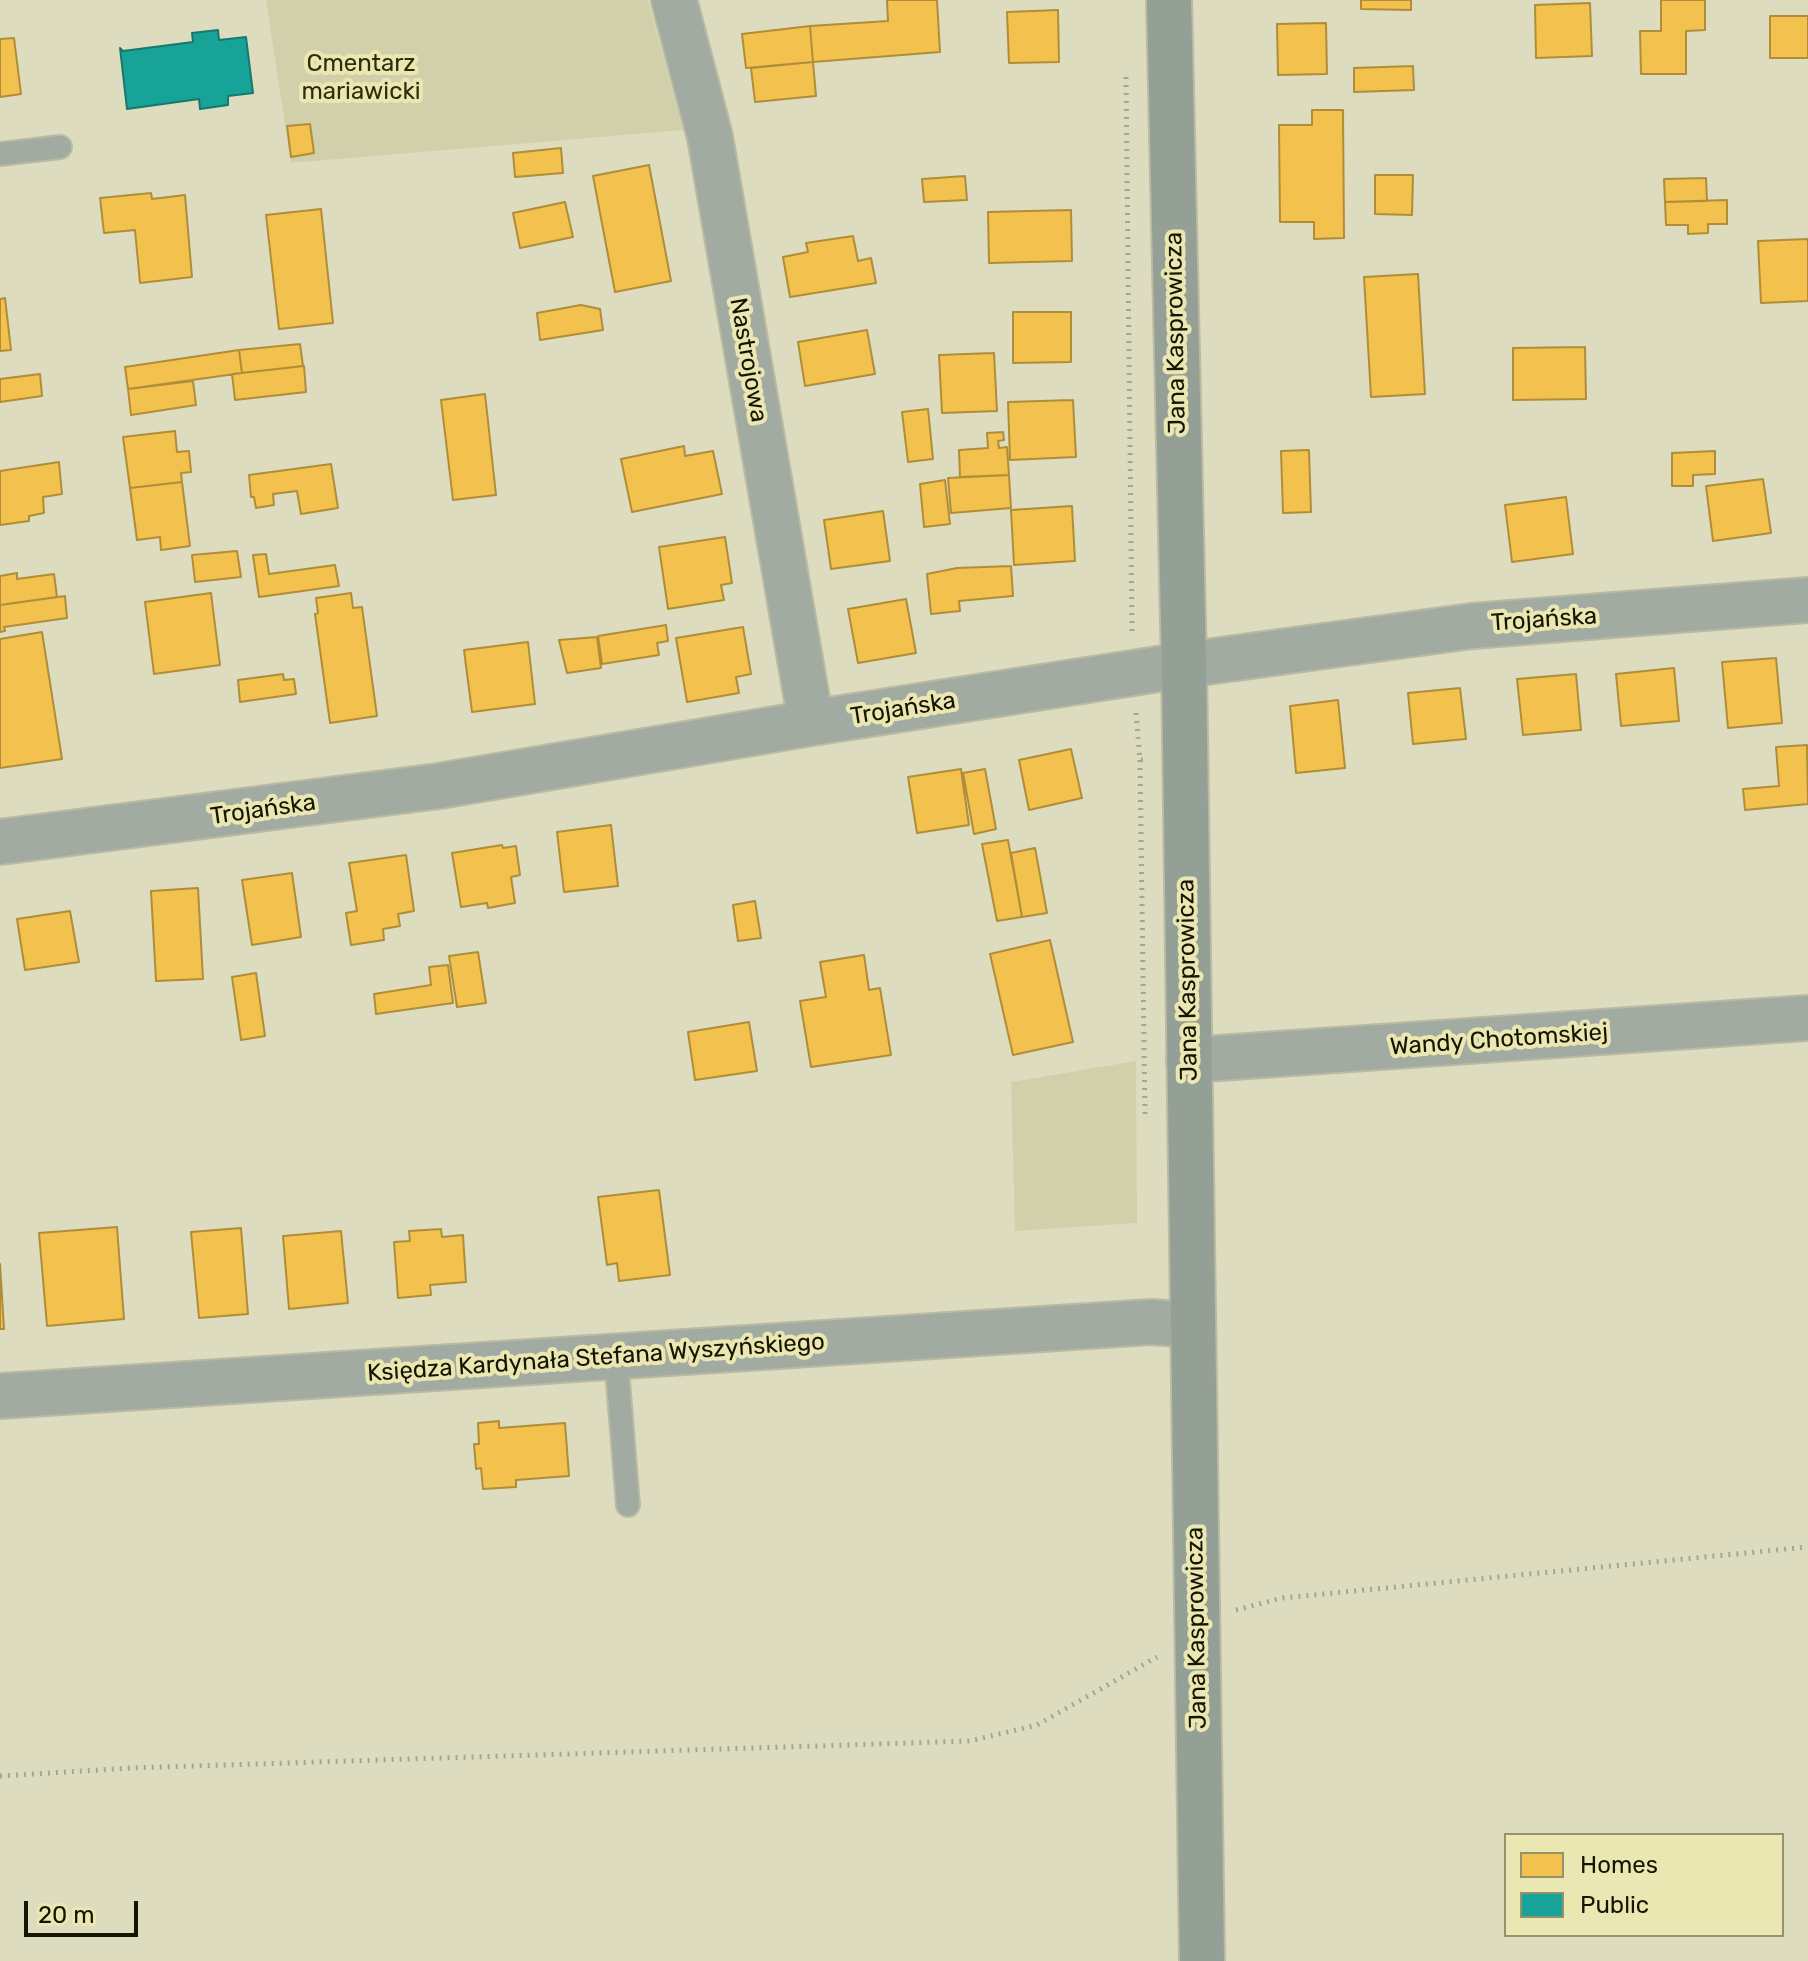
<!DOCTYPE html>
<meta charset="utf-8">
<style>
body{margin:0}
#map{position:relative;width:1808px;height:1961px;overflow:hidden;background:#dddcbf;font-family:Rubik,sans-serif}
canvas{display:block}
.legend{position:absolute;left:1504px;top:1833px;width:280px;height:104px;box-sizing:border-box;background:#eae7b2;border:2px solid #95936c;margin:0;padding:10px 14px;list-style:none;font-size:24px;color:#161503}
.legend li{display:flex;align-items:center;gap:16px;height:40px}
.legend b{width:40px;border:2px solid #95936c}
.scale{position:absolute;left:24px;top:1901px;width:114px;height:36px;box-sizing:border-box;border:4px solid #161503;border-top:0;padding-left:10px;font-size:24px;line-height:28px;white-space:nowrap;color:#161503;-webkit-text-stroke:6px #eae7b2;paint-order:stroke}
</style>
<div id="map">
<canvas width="1808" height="1961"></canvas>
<ul class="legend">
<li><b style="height:22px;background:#f2c14e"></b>Homes</li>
<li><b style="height:22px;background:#17a398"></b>Public</li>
</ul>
<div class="scale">20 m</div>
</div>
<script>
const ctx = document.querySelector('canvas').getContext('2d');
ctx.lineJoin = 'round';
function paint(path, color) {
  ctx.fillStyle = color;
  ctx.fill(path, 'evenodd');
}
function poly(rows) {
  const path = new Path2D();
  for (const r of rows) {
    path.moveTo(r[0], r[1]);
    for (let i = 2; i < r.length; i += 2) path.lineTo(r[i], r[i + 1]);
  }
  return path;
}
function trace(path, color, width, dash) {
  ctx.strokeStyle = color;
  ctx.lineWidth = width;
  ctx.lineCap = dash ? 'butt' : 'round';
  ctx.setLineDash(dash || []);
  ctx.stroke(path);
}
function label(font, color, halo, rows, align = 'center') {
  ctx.font = font + ' Rubik,sans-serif';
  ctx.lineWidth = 8;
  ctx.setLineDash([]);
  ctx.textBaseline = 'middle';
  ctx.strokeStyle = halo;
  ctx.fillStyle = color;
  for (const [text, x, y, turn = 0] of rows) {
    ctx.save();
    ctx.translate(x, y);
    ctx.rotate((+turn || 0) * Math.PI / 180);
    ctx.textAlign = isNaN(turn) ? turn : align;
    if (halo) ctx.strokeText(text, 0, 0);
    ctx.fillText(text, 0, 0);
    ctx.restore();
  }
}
const green = poly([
 [266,0,648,0,683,130,291,163],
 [1136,1061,1137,1223,1015,1231,1011,1082]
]);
const homes = poly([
 [887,0,937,0,940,52,813,62,810,26,888,21,887,0],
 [1361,0,1411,0,1411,10,1361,9,1361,0],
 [1661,0,1705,0,1705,30,1686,31,1686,74,1641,74,1640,31,1661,31,1661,0],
 [1590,3,1592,56,1536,58,1535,5,1590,3],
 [1058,10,1059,62,1009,63,1007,12,1058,10],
 [1770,16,1808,16,1808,58,1770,58,1770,16],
 [1326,23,1327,74,1278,75,1277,24,1326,23],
 [810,26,813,62,746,68,742,34,810,26],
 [14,38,21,94,0,97,0,39,14,38],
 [813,62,816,96,755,102,751,68,813,62],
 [1413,66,1414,90,1354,92,1354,68,1413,66],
 [1312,110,1343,110,1344,238,1314,239,1314,222,1280,222,1279,125,1312,125,1312,110],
 [310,124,314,153,291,157,287,126,310,124],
 [561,148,563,173,515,177,513,153,561,148],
 [649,165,671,281,615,292,593,176,649,165],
 [1375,175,1413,175,1412,215,1375,214,1375,175],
 [965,176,967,200,924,202,922,179,965,176],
 [1706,178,1707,201,1665,202,1664,179,1706,178],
 [151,193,152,199,185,195,192,277,140,283,135,230,104,233,100,198,151,193],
 [1727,200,1727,224,1708,224,1708,233,1688,234,1688,225,1666,225,1665,202,1727,200],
 [565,202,573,237,520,248,513,213,565,202],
 [321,209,333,323,279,329,266,215,321,209],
 [1071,210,1072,261,989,263,988,212,1071,210],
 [853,236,858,261,871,258,876,283,790,297,783,257,808,252,806,243,853,236],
 [1808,239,1808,301,1761,303,1758,241,1808,239],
 [1418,274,1425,394,1371,397,1364,277,1418,274],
 [5,298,11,350,0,351,0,299,5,298],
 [581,305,600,309,603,330,540,340,537,313,581,305],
 [1013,312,1071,312,1071,362,1013,363,1013,312],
 [867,330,875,374,805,386,798,342,867,330],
 [300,344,303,366,242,373,239,350,300,344],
 [1585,347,1586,399,1513,400,1513,348,1585,347],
 [239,350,242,373,128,389,125,367,239,350],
 [994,353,997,411,942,413,939,355,994,353],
 [304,366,306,392,235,400,232,374,304,366],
 [40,374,42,396,0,402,0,379,40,374],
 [193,381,196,405,131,415,128,389,193,381],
 [485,394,496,495,453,500,441,400,485,394],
 [1073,400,1076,457,1010,460,1008,402,1073,400],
 [928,409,933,459,908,462,902,412,928,409],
 [175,431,177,452,189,451,191,472,181,473,182,482,130,488,123,437,175,431],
 [1003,432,1004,440,998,441,999,448,1007,447,1009,475,960,477,959,450,988,448,987,433,1003,432],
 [684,446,685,456,713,451,722,494,632,512,621,459,684,446],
 [1309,450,1311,512,1283,513,1281,451,1309,450],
 [1715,451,1715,474,1693,475,1693,486,1672,486,1672,453,1715,451],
 [59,462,62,494,43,497,44,513,29,516,29,521,0,525,0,471,59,462],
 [331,464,338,508,301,514,297,491,273,494,274,505,256,508,254,497,251,497,249,475,331,464],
 [1009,475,1011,508,951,513,948,478,1009,475],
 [1763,479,1771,533,1713,541,1706,486,1763,479],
 [945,480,950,524,924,527,920,484,945,480],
 [182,482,190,546,161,550,160,537,137,540,130,488,182,482],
 [1566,497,1573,554,1512,562,1505,505,1566,497],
 [1072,506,1075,561,1014,565,1011,510,1072,506],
 [883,511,890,561,831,569,824,520,883,511],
 [725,537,732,583,721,585,724,600,668,609,659,547,725,537],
 [237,551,241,577,195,582,192,555,237,551],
 [266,554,269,574,335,565,339,586,259,597,253,555,266,554],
 [1011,566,1013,596,959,601,960,611,931,614,927,574,957,568,1011,566],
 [17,573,17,579,54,574,57,597,0,605,0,576,17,573],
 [211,593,220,665,154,674,145,602,211,593],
 [351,593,353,608,362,607,377,716,330,723,315,614,318,613,316,598,351,593],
 [65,596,67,618,4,627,5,631,0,632,0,605,65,596],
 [906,599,916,653,858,663,848,609,906,599],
 [666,625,668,641,657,643,659,655,602,664,598,636,666,625],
 [743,627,751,674,736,677,739,693,687,702,676,638,743,627],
 [42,632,62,759,0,768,0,639,42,632],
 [597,637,601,668,567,673,559,640,597,637],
 [528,642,535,704,472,712,464,650,528,642],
 [1776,658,1782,723,1728,728,1722,662,1776,658],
 [1674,668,1679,721,1621,726,1616,674,1674,668],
 [283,674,284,680,294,679,296,694,240,702,238,680,283,674],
 [1576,674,1581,730,1523,735,1517,679,1576,674],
 [1460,688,1466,739,1413,744,1408,693,1460,688],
 [1338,700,1345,768,1296,773,1290,706,1338,700],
 [1807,745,1808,804,1745,810,1743,789,1779,786,1776,747,1807,745],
 [1071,749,1082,798,1029,810,1019,760,1071,749],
 [961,769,969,825,917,833,908,777,961,769],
 [985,769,996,829,974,834,963,773,985,769],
 [611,825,618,886,564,892,557,832,611,825],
 [1008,840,1022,917,997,921,982,844,1008,840],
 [502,845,503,848,516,846,520,875,511,877,515,903,488,908,487,903,461,907,452,853,502,845],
 [1035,848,1047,913,1022,917,1011,853,1035,848],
 [406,855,414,911,398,914,400,926,383,929,384,940,351,945,346,913,357,911,349,863,406,855],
 [292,873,301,937,252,945,242,880,292,873],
 [198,888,203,979,156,981,151,891,198,888],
 [755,901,761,938,738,941,733,905,755,901],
 [70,911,79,962,25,970,17,919,70,911],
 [1050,940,1073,1042,1013,1055,990,954,1050,940],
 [478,952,486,1003,457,1007,449,956,478,952],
 [864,955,869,990,880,988,891,1055,811,1067,800,1001,826,997,820,962,864,955],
 [448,965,453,1003,376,1014,374,994,431,985,429,967,448,965],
 [256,973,265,1036,241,1040,232,977,256,973],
 [749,1022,757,1071,695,1080,688,1032,749,1022],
 [659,1190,670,1275,619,1281,617,1263,607,1265,598,1197,659,1190],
 [117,1227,124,1319,47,1326,39,1233,117,1227],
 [241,1228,248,1314,199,1318,191,1232,241,1228],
 [441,1229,442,1237,463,1235,466,1282,430,1285,431,1295,398,1298,394,1242,410,1241,409,1231,441,1229],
 [341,1231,348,1303,289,1309,283,1236,341,1231],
 [0,1264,4,1329,0,1329,0,1264],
 [499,1421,499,1428,565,1423,569,1476,516,1480,516,1487,483,1489,481,1468,476,1469,474,1444,479,1444,478,1423,499,1421]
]);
const public = poly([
 [218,30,219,40,246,37,253,93,228,96,228,105,200,109,199,99,127,109,120,48,123,51,193,42,192,33,218,30]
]);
const path = poly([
 [1126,77,1132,631],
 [1136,713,1140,760,1146,760],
 [1140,760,1145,1115],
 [1236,1610,1282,1598,1808,1547],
 [0,1776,131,1768,970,1741,1037,1725,1157,1657]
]);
const lane = poly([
 [0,154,60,147],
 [616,1357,628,1505]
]);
const street = poly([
 [674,0,710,137,811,723],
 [0,842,439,786,811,723,1184,665,1472,626,1808,600],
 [1189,1060,1808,1018],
 [0,1396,1151,1322,1193,1325]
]);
const secondary = poly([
 [1169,0,1184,665,1202,1961]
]);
const parkNames = [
 ["Cmentarz",361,64],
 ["mariawicki",361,92]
];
const streetNames = [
 ["Jana Kasprowicza",1176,333,-91],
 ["Nastrojowa",748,360,80],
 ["Trojańska",1544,620,-4],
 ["Trojańska",903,709,-9],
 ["Trojańska",263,810,-8],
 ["Jana Kasprowicza",1188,980,-91],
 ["Wandy Chotomskiej",1499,1040,-4],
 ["Księdza Kardynała Stefana Wyszyńskiego",596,1358,-4],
 ["Jana Kasprowicza",1197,1628,-91]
];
paint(green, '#d1d0ab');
paint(homes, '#f2c14e');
trace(homes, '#b08d38', 2);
paint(public, '#17a398');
trace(public, '#17786b', 2);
trace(lane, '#bbbaa3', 26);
trace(street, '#bbbaa3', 48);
trace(secondary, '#bbbaa3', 48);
trace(path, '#a1a69a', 5, [2, 6]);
trace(lane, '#a1aba2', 22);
trace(street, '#a1aba2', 44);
trace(secondary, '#949f95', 44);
label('24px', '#2e2c0c', '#eae7b2', parkNames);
label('24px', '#161503', '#eae7b2', streetNames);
</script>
